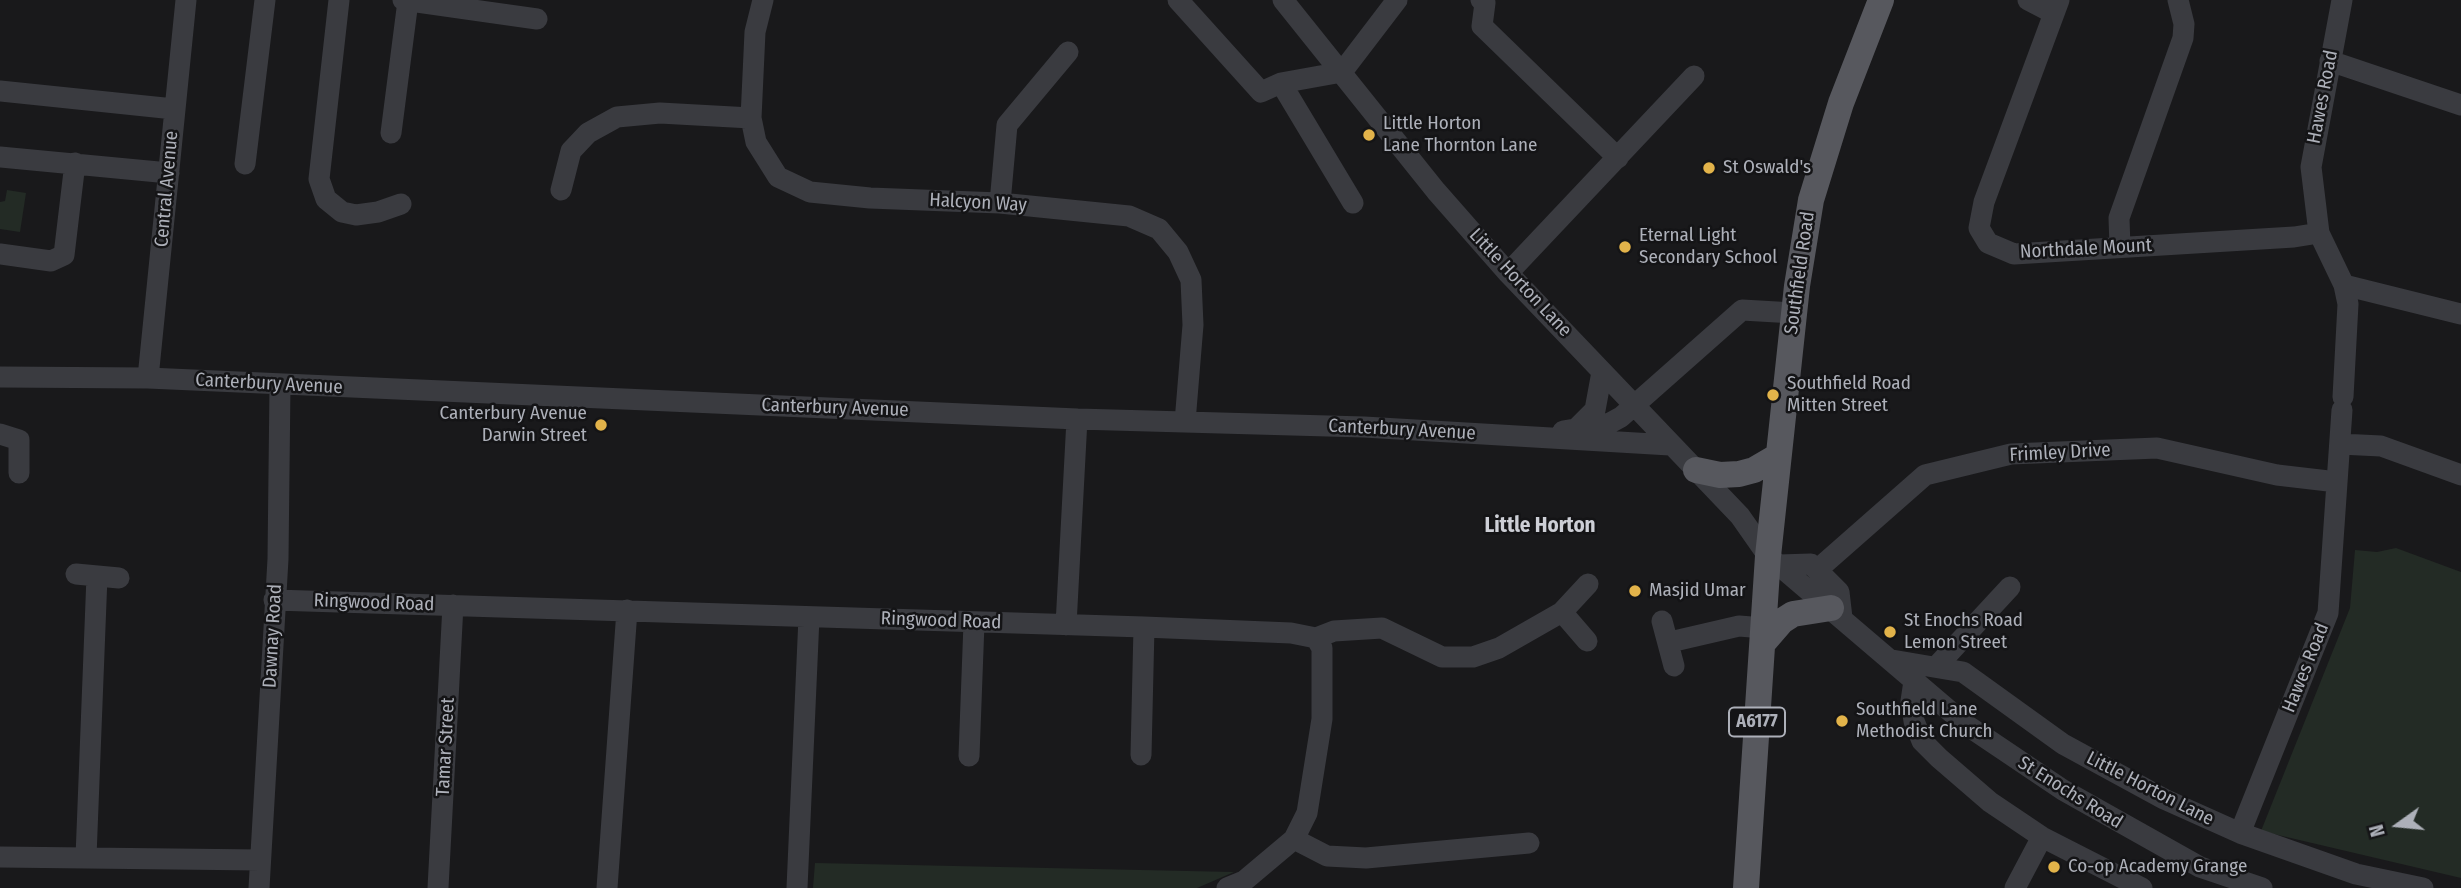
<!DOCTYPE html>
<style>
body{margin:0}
#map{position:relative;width:2461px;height:888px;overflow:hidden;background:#19191b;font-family:"Fira Sans Condensed",sans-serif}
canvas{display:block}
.north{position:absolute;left:2363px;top:790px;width:70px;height:70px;-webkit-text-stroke:5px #141416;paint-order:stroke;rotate:255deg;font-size:19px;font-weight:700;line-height:28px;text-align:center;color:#adb0b9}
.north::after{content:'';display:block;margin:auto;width:24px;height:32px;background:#adb0b9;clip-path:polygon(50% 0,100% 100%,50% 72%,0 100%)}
</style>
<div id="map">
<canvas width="2461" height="888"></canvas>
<div class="north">N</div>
</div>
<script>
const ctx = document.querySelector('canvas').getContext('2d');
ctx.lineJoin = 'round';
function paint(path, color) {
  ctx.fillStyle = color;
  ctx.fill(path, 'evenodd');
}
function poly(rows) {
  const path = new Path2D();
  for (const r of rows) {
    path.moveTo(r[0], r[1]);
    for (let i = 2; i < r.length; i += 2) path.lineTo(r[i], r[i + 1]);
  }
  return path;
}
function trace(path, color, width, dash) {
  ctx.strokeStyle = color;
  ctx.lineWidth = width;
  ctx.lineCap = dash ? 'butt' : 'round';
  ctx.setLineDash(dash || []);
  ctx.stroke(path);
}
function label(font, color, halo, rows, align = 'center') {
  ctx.font = font + ' "Fira Sans Condensed",sans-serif';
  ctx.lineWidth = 5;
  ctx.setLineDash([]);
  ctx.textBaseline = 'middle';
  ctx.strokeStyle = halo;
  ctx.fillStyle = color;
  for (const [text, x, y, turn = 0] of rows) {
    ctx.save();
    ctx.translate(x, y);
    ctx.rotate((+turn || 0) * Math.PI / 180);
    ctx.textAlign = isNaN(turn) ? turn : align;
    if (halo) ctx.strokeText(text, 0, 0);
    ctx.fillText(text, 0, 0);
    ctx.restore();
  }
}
const green = poly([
 [7,190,26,193,20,232,0,229,0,202,5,201],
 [2396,548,2461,572,2461,878,2261,831,2350,608,2355,550,2377,552],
 [815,863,1234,872,1197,888,813,888]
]);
const minor = poly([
 [339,0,319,179,326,199,342,212,356,215,378,212,401,204],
 [403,0,537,19],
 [763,0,755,32,751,118,756,142,778,177,810,192,870,198,1000,203,1129,216,1159,229,1178,252,1191,280,1193,325,1185,422],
 [1178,0,1261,92,1281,83,1342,72],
 [1283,0,1436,191,1508,273,1740,516,1768,556,1965,724,2063,790,2200,867,2262,888],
 [1481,0,1485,3,1482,26,1618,158],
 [2028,0,2053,13],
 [2059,0,1984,202,1979,228,1988,243,2014,254,2294,237,2319,233],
 [2342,0,2311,167,2319,233,2344,285,2348,304,2343,397],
 [2330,61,2461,105],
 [1342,72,1397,0],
 [1281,83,1353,203],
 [0,91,174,109],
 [391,133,408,1],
 [0,157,169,173],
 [245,164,265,0],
 [561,190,571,151,588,133,617,117,660,113,751,118],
 [1000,203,1007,125,1068,52],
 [2120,247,2119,218,2183,38,2184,24,2178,0],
 [0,254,51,261,64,255,75,163],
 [1508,273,1694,76],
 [2344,285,2461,314],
 [0,377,148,378,1077,419,1364,427,1670,445],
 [148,378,186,0],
 [1577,428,1595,410,1602,372],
 [1563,431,1610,423,1621,417,1742,310,1794,313],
 [0,434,19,440,19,473],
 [2340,444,2381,446,2461,475],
 [1779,565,1811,564,1839,592,1842,618],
 [1817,570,1925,475,2011,454,2157,448,2277,475,2337,482],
 [76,574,119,578],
 [274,600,1144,627,1291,633,1316,638,1322,648,1322,719,1307,813,1294,839,1244,881,1227,888],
 [1562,612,1587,641],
 [1662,621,1674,666],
 [1066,625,1077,419],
 [1316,638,1334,631,1382,628,1442,657,1473,657,1499,648,1562,612,1588,584],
 [1670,642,1739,626,1764,628],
 [1892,660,1963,672,2063,744,2164,799,2240,833,2356,874,2423,888],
 [1936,667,2010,587],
 [1914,681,1911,701,1914,721,1922,741,1939,758,1990,802,2042,837,2142,888],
 [1141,755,1144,627],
 [969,756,974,623],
 [2240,833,2328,613,2342,410],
 [1294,839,1327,856,1366,858,1529,843],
 [0,857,260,860],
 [86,857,97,576],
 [259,888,278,559,280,385],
 [438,888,453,605],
 [607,888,627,610],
 [797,888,809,617],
 [2015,888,2042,837]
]);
const major = poly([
 [1696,470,1720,475,1739,474,1754,470,1778,456],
 [1763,643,1782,621,1793,614,1831,608],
 [1746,888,1768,556,1797,286,1811,200,1841,103,1881,0]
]);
const markers = [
 [1369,135,7,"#e2b34a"],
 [1709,168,7,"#e2b34a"],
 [1625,247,7,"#e2b34a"],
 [1773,395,7,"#e2b34a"],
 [601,425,7,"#e2b34a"],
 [1635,591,7,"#e2b34a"],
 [1890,632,7,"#e2b34a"],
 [1842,721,7,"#e2b34a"],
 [2054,867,7,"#e2b34a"]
];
const shields = [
 [1757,722,56]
];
const shieldNames = [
 ["A6177",1757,722]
];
const streetNames = [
 ["Hawes Road",2323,97,-79],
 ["Central Avenue",167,189,-85],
 ["Halcyon Way",978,203,3],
 ["Northdale Mount",2086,249,-3],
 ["Southfield Road",1800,273,-82],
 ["Little Horton Lane",1520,283,47],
 ["Canterbury Avenue",269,384,3],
 ["Canterbury Avenue",835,408,2],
 ["Canterbury Avenue",1402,430,3],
 ["Frimley Drive",2060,453,-3],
 ["Ringwood Road",374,603,2],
 ["Ringwood Road",941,621,2],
 ["Dawnay Road",273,636,-87],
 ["Hawes Road",2306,668,-68],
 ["Tamar Street",446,747,-87],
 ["Little Horton Lane",2150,789,27],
 ["St Enochs Road",2070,793,32]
];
const poiNames = [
 ["Little Horton",1383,124],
 ["Lane Thornton Lane",1383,146],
 ["St Oswald's",1723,168],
 ["Eternal Light",1639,236],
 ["Secondary School",1639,258],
 ["Southfield Road",1787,384],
 ["Mitten Street",1787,406],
 ["Canterbury Avenue",587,414,"right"],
 ["Darwin Street",587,436,"right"],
 ["Masjid Umar",1649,591],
 ["St Enochs Road",1904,621],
 ["Lemon Street",1904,643],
 ["Southfield Lane",1856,710],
 ["Methodist Church",1856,732],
 ["Co-op Academy Grange",2068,867]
];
const neighbourhoodNames = [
 ["Little Horton",1540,526]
];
paint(green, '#232b25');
trace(minor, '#3a3b40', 21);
trace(major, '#57585e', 26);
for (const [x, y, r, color] of markers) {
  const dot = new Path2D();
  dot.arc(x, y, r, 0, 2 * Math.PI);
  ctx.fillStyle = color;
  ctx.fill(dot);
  trace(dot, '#141416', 2.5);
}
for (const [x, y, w] of shields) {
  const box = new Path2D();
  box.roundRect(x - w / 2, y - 14.5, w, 29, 5);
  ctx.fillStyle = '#141416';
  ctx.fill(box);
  trace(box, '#adb0b9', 2);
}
label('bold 18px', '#adb0b9', null, shieldNames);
label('19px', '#adb0b9', '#141416', streetNames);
label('19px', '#adb0b9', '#141416', poiNames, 'left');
label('bold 21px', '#cdcfd6', '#141416', neighbourhoodNames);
</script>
